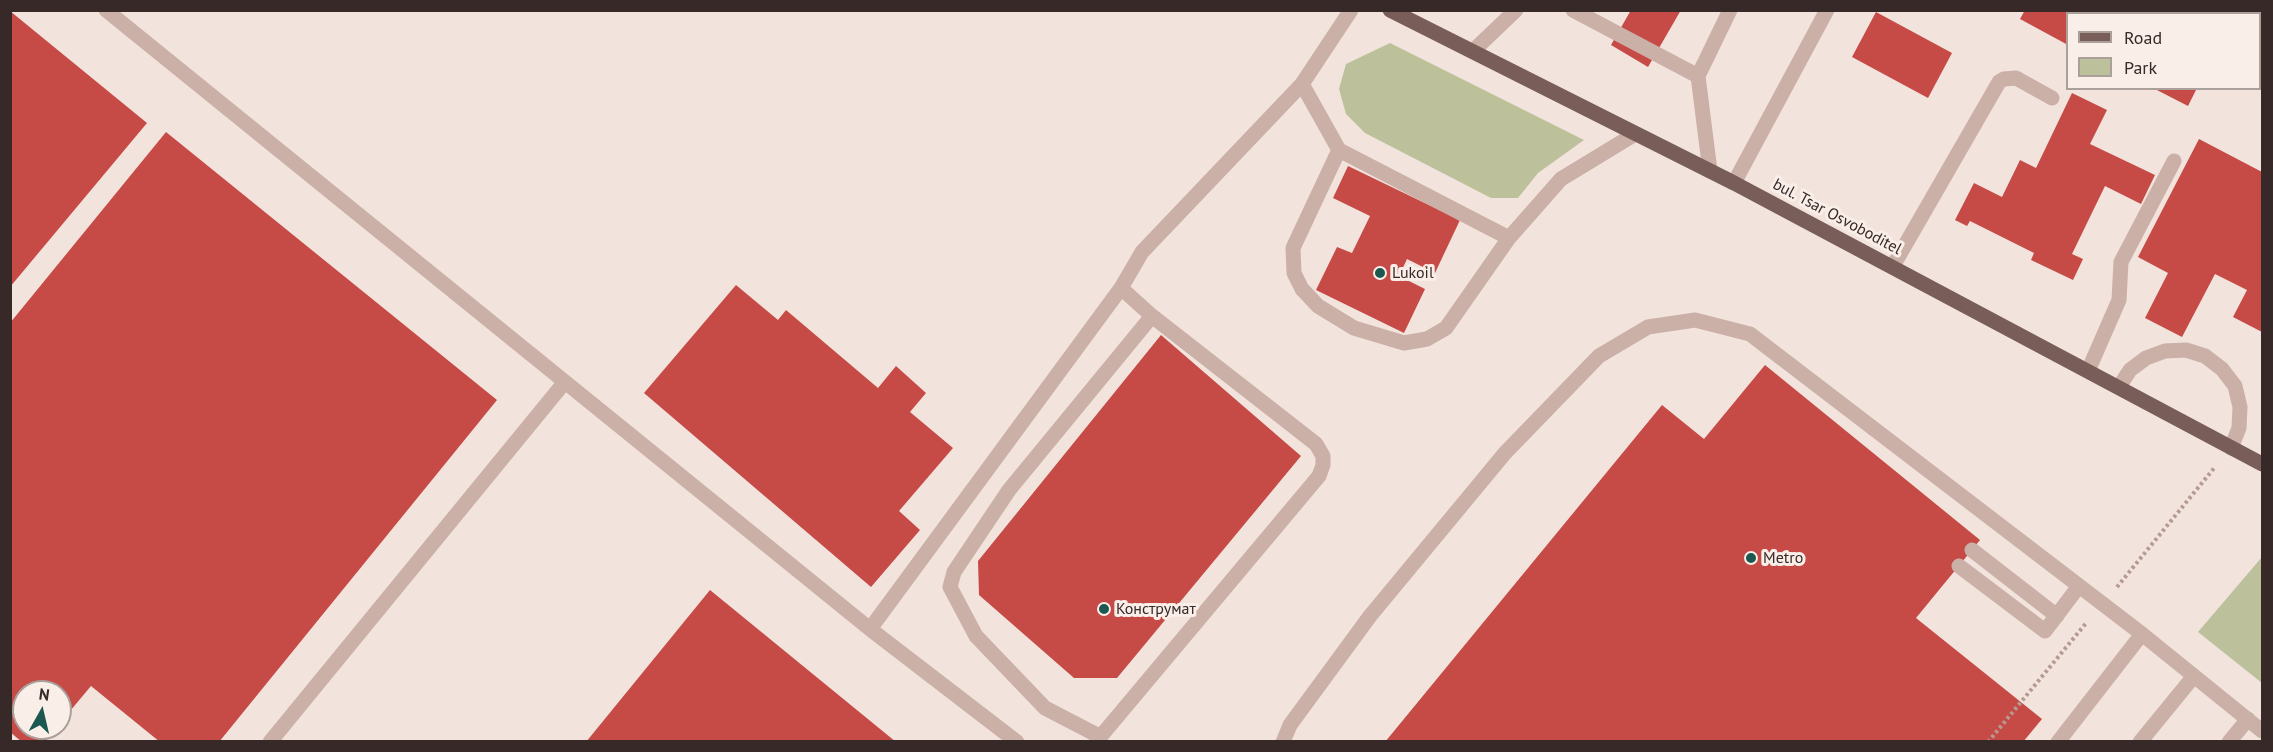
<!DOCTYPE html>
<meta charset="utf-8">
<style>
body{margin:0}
#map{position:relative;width:2273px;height:752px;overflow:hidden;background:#f2e3dc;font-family:"PT Sans",sans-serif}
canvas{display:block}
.frame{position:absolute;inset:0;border:12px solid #372928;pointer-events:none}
.legend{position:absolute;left:2066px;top:12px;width:195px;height:78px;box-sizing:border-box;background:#f9eee8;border:2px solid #ab9f9b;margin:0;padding:8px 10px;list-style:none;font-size:18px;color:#372928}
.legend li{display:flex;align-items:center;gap:12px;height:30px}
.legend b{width:30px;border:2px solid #ab9f9b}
.north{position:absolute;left:12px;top:680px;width:60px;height:60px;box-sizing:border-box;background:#f9eee8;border:2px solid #ab9f9b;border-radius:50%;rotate:8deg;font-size:16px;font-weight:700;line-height:24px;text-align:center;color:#372928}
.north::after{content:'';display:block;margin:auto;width:21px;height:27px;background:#1d5850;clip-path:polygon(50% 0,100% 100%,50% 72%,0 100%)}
</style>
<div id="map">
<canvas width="2273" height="752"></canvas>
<div class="frame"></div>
<ul class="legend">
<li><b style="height:8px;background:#785d59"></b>Road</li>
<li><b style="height:16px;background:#bcc19c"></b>Park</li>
</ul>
<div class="north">N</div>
</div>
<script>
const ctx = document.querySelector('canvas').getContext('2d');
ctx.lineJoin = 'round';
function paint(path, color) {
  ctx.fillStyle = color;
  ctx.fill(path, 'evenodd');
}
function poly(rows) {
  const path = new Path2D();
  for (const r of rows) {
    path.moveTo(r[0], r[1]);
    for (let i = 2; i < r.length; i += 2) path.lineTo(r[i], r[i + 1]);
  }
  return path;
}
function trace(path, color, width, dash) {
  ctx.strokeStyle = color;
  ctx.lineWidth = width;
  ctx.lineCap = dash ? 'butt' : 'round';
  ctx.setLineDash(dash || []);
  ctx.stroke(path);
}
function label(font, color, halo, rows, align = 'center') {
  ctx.font = font + ' "PT Sans",sans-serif';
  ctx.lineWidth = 6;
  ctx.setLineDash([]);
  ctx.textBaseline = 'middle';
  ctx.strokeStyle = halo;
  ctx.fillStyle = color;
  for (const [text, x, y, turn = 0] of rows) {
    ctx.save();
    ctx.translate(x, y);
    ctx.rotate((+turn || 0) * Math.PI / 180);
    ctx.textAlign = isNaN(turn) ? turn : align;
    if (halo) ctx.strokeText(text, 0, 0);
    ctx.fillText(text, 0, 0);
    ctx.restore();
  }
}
const green = poly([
 [1390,43,1584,140,1538,173,1518,198,1491,198,1365,133,1346,114,1339,89,1346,64],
 [2262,557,2262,683,2198,632]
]);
const building = poly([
 [1631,10,1681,10,1648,67,1611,45],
 [2025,10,2145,10,2150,14,2068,14,2068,45,2020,19],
 [2183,10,2234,10,2233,14,2181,14],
 [10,11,147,123,10,287],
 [1876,12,1952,53,1928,98,1852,57],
 [2153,88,2197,88,2188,106],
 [2072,93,2107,110,2090,144,2155,175,2141,204,2105,186,2072,254,2083,259,2073,280,2031,260,2034,253,1970,221,1967,226,1955,220,1974,183,2002,197,2020,160,2036,168],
 [166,132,497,400,219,742,160,742,91,686,60,723,60,692,24,692,24,728,56,728,45,742,22,742,10,732,10,323],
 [2199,139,2262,172,2262,332,2233,317,2247,290,2215,274,2182,337,2145,318,2168,273,2138,257],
 [1348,166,1460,220,1435,273,1407,259,1399,276,1425,289,1404,333,1316,290,1337,247,1352,253,1370,216,1333,198],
 [736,285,778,320,786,310,878,388,896,366,926,393,910,412,953,448,899,511,920,530,871,587,644,393],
 [1161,335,1301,456,1117,678,1074,678,979,595,978,561],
 [1765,365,1980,540,1916,618,2042,719,2023,742,1385,742,1662,405,1704,439],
 [710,590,896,742,586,742]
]);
const path = poly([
 [2117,587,2215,467],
 [1988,742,2087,622]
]);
const minor = poly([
 [106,10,870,629,1017,742],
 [1573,10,1698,76,1710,171],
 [1473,51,1516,10],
 [1698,76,1730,10],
 [1302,84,1339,150,1509,238],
 [1339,150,1293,248,1294,273,1302,289,1318,306,1354,328,1404,343,1427,339,1446,328,1509,238,1561,179,1635,134],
 [1734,183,1827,10],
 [1893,266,1999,82,2004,79,2016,78,2052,98],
 [2088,371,2119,300,2121,262,2174,161],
 [2119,387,2130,370,2146,358,2165,351,2186,350,2205,356,2222,369,2235,386,2240,407,2239,428,2231,448],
 [1972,550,2057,616],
 [1959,566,2045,631,2079,586],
 [870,629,1121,288,1142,252,1302,84,1351,10],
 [1099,736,1045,708,976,636,950,587,954,572,1009,490,1152,316],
 [270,742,564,383],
 [1096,742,1319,476,1323,465,1323,456,1316,444,1152,316,1121,288],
 [1283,742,1290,725,1370,616,1505,453,1599,356,1648,327,1695,320,1750,334,2142,634,2262,731],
 [2058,742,2142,634],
 [2140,742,2194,676],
 [2229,742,2248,719]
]);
const major = poly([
 [1390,10,1734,183,2262,464]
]);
const markers = [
 [1380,273,6,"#1d5850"],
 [1751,558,6,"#1d5850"],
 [1104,609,6,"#1d5850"]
];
const streetNames = [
 ["bul. Tsar Osvoboditel",1837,217,28]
];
const poiNames = [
 ["Lukoil",1392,273],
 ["Metro",1763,558],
 ["Конструмат",1116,609]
];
paint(green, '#bcc19c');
paint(building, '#c64a46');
trace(path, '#b69a92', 4, [3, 3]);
trace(minor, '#cab0a7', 15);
trace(major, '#785d59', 15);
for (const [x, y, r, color] of markers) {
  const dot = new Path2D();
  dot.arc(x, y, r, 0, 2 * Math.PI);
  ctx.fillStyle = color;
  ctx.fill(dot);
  trace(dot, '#f9eee8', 2);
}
label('16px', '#372928', '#f9eee8', streetNames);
label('16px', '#372928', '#f9eee8', poiNames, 'left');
</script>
